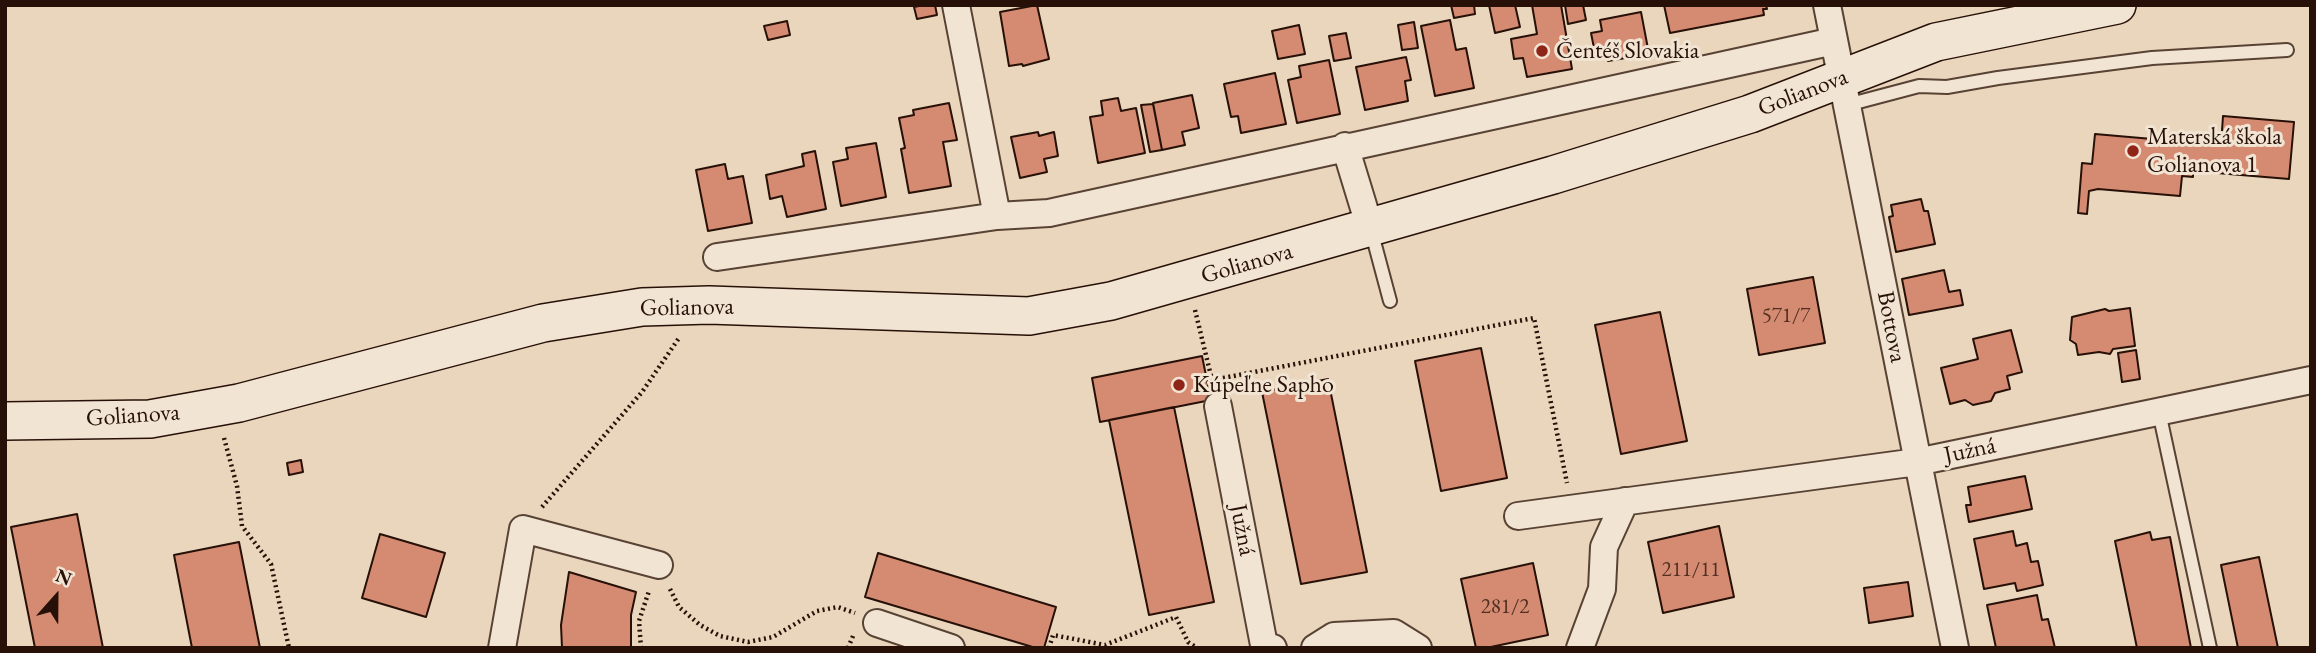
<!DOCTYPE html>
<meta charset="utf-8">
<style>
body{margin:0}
#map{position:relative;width:2316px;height:653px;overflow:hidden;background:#ead6bc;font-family:"EB Garamond",serif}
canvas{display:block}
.frame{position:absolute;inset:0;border:7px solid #271007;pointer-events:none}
.north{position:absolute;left:21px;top:562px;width:70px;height:70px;-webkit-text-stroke:5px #f1e4d3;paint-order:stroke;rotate:21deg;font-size:19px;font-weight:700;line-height:28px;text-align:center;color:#271007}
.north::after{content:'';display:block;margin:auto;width:24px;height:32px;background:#271007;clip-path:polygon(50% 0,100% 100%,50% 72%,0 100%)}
</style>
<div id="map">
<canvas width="2316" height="653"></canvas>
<div class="frame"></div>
<div class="north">N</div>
</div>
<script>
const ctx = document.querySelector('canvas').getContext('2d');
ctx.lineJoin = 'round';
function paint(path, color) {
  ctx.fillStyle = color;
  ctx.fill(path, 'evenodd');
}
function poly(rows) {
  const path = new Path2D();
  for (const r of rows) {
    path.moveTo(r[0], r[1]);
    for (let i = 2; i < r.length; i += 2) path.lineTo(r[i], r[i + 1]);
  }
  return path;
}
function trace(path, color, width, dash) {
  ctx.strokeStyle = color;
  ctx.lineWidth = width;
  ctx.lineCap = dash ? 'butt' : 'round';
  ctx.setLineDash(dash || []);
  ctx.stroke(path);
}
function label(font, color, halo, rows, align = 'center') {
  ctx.font = font + ' "EB Garamond",serif';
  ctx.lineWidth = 6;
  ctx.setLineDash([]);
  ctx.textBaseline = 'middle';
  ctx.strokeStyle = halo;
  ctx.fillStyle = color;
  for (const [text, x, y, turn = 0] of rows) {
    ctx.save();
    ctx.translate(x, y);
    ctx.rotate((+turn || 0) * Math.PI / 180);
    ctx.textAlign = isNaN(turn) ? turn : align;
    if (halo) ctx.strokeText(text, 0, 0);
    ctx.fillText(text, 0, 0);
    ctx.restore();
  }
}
const building = poly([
 [924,5,935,5,937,15,917,19,914,7,924,5],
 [1037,5,1049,59,1023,66,1022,64,1009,66,1000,12,1037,5],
 [1451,5,1474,5,1475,14,1454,18,1451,5],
 [1489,5,1515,5,1520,27,1495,33,1489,5],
 [1532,5,1561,5,1572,69,1527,77,1523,58,1514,59,1511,39,1537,34,1532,5],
 [1565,5,1583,5,1586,20,1568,24,1565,5],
 [1664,5,1766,5,1767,9,1763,9,1764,15,1670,33,1664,5],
 [1641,12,1649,54,1608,61,1604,46,1594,48,1591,33,1602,31,1600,20,1641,12],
 [1450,20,1456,50,1466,48,1474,88,1435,96,1421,26,1450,20],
 [787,21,790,35,768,40,764,26,787,21],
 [1414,22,1418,48,1402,50,1398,25,1414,22],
 [1299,25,1305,54,1278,59,1272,31,1299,25],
 [1346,33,1351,58,1334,61,1329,36,1346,33],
 [1406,57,1411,80,1405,81,1408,101,1365,110,1356,67,1406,57],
 [1329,60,1340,114,1297,123,1288,80,1301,77,1299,66,1329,60],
 [1275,73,1286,124,1241,133,1238,116,1231,117,1224,84,1275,73],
 [1192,95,1199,128,1182,132,1185,145,1162,150,1153,103,1192,95],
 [1118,98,1121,111,1136,108,1145,153,1098,163,1090,117,1103,115,1101,101,1118,98],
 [949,103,957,140,943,142,951,186,909,193,901,149,905,148,899,118,914,115,913,110,949,103],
 [1153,104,1162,150,1150,152,1141,105,1153,104],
 [2223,116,2294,122,2289,179,2193,171,2193,177,2182,176,2180,196,2098,189,2089,191,2087,214,2078,213,2082,163,2092,164,2095,134,2221,145,2223,116],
 [1038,132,1039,136,1054,132,1058,156,1044,159,1047,172,1020,178,1011,137,1038,132],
 [876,143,886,197,841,206,833,162,848,159,846,148,876,143],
 [815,151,826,209,787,217,782,196,770,199,766,175,804,166,802,154,815,151],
 [725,164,728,179,743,176,752,223,708,231,696,170,725,164],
 [1921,199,1924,211,1928,211,1935,244,1896,252,1889,217,1893,216,1891,205,1921,199],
 [1944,270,1949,292,1960,290,1963,305,1909,315,1902,279,1944,270],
 [1813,277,1825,343,1759,355,1747,289,1813,277],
 [2130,308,2135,346,2113,349,2110,354,2099,352,2078,355,2076,344,2070,340,2072,317,2105,309,2109,311,2130,308],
 [1660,312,1687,441,1621,454,1595,325,1660,312],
 [2011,330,2022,372,2007,376,2010,389,1995,393,1991,401,1973,405,1965,400,1950,404,1941,368,1978,359,1973,339,2011,330],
 [1481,348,1507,478,1441,491,1415,361,1481,348],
 [2136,350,2140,379,2122,382,2118,353,2136,350],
 [1202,356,1211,400,1100,422,1092,378,1202,356],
 [1328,379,1367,572,1301,584,1262,392,1328,379],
 [1174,407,1214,602,1149,615,1109,420,1174,407],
 [301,460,303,472,289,475,287,463,301,460],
 [2025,476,2032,509,1969,522,1966,505,1971,505,1968,487,2025,476],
 [77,514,103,648,35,648,11,527,77,514],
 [1719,526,1734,597,1663,613,1648,542,1719,526],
 [2013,531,2016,546,2027,543,2031,562,2038,561,2043,585,2017,591,2015,583,1984,589,1974,539,2013,531],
 [2150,532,2152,540,2170,537,2191,648,2137,648,2115,541,2150,532],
 [380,534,445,553,426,617,362,598,380,534],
 [239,542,260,648,192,648,174,555,239,542],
 [878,553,1056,607,1044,648,1036,648,865,597,878,553],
 [2259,557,2278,648,2238,648,2221,565,2259,557],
 [1533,563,1548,635,1486,648,1476,648,1461,579,1533,563],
 [569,572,636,592,631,615,631,648,562,648,561,625,569,572],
 [1908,582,1913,616,1869,623,1864,588,1908,582],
 [2037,595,2042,620,2048,619,2055,648,1996,648,1987,605,2037,595]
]);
const path = poly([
 [1195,310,1212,380],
 [1223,378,1534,318,1567,483],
 [224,438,237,486,242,526,271,564,289,648],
 [542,507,642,392,679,338],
 [670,589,679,607,700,625,720,636,748,642,773,637,817,611,838,607,855,613],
 [641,648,639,621,649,591],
 [848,648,853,636],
 [1049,648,1053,635,1105,645,1176,617,1188,642,1197,648]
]);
const lane = poly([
 [1847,105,1919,86,1947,87,1998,78,2152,58,2287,50],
 [1371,230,1390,301],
 [2159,412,2210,648]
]);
const street = poly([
 [956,5,997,216],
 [1827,5,1955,648],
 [1345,146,1370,228],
 [717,257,997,216,1049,213,1834,41],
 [1218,406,1264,645,1273,648],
 [1518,516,1917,462,2311,380],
 [877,623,951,648],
 [502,648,523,529,659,565],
 [1315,648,1334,636,1394,633,1418,648],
 [1580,648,1602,589,1604,547,1625,501]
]);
const secondary = poly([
 [5,421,150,419,239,403,543,323,642,307,709,305,1029,316,1111,301,1553,175,1750,114,1936,42,2117,5]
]);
const markers = [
 [1542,51,7,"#8f2418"],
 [2133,151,7,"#8f2418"],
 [1179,385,7,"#8f2418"]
];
const numberNames = [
 ["571/7",1786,316],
 ["211/11",1691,570],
 ["281/2",1505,607]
];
const poiNames = [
 ["Čentéš Slovakia",1556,51],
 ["Materská škola",2147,137],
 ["Golianova 1",2147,165],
 ["Kúpeľne Sapho",1193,385]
];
const streetNames = [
 ["Golianova",1803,93,-21],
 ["Golianova",1247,264,-16],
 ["Golianova",687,308,-1],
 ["Bottova",1891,327,79],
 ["Golianova",133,416,-4],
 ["Južná",1970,451,-12],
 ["Južná",1242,530,79]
];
paint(building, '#d48b72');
trace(building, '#271007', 2);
trace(lane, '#584234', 16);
trace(street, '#584234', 30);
trace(secondary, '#271007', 40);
trace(path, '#271007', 4.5, [2, 3.5]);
trace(lane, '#f1e4d3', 12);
trace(street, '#f1e4d3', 26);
trace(secondary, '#f1e4d3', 37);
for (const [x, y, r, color] of markers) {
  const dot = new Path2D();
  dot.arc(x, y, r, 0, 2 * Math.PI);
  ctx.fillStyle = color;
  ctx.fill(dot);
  trace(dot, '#f1e4d3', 2.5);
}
label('21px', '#522f22', null, numberNames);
label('24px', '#271007', '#f1e4d3', poiNames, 'left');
label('24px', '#271007', '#f1e4d3', streetNames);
</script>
